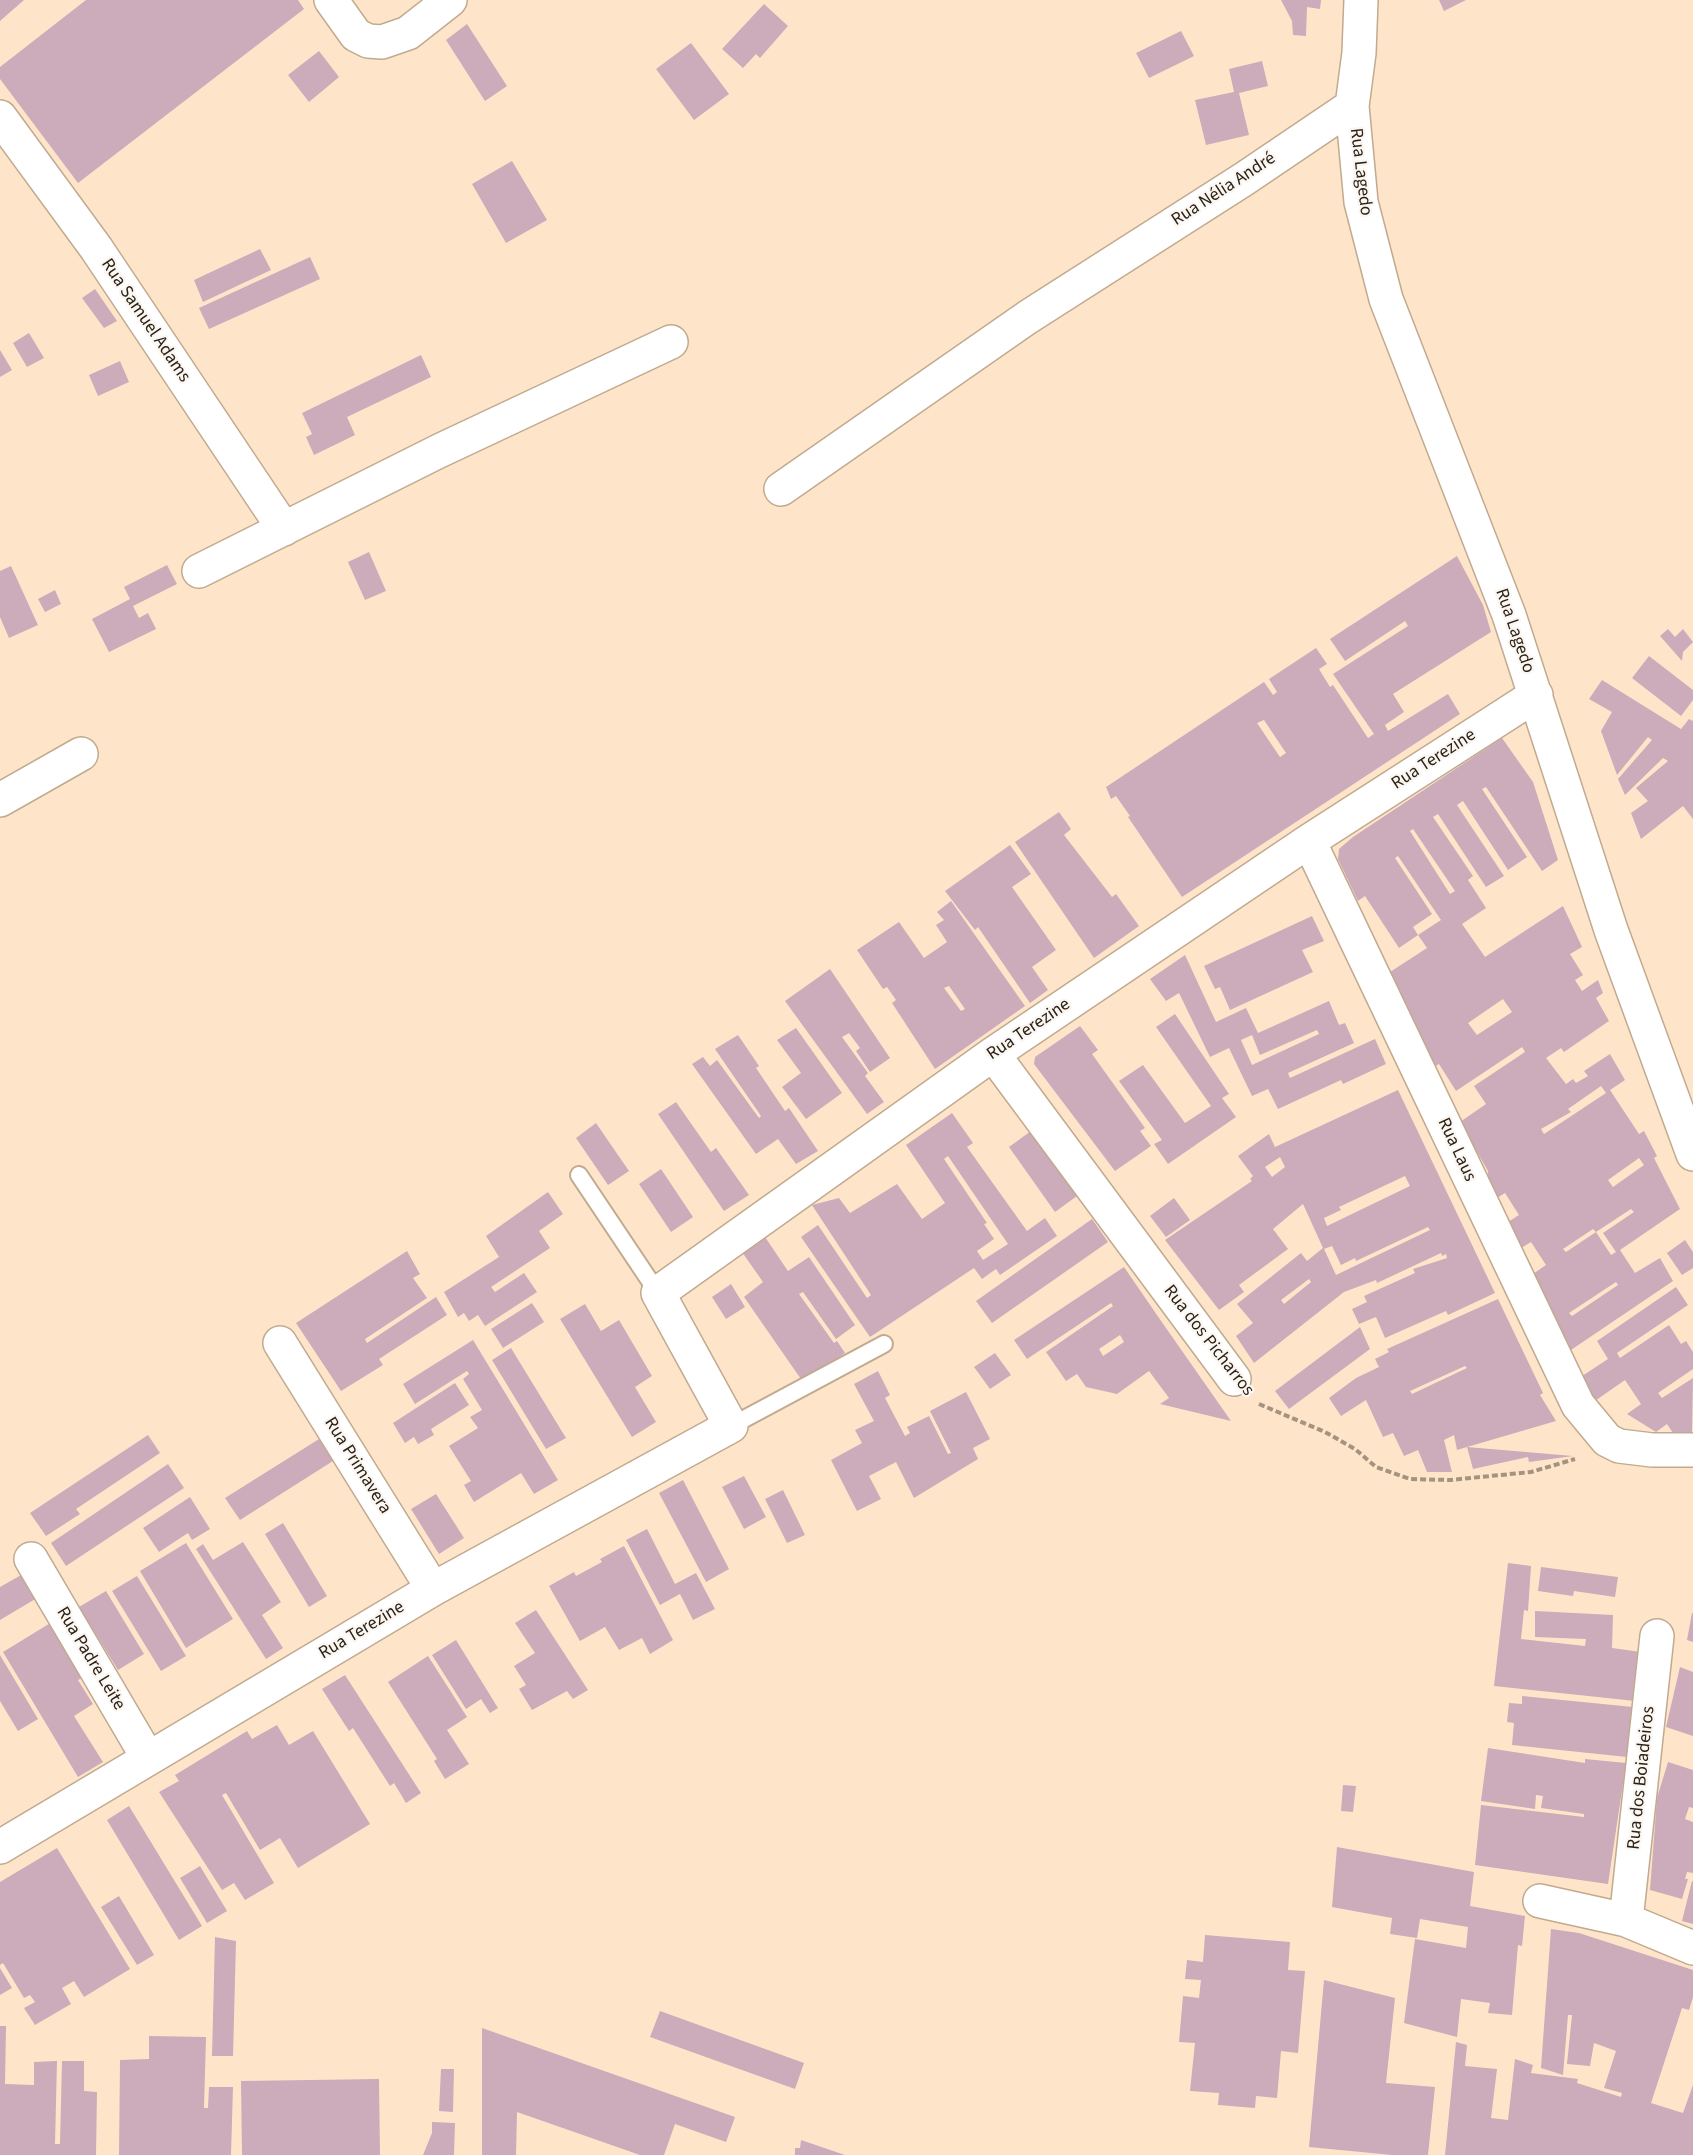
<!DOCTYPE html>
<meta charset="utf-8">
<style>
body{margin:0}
canvas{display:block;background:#fee5ca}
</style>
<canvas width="1693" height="2155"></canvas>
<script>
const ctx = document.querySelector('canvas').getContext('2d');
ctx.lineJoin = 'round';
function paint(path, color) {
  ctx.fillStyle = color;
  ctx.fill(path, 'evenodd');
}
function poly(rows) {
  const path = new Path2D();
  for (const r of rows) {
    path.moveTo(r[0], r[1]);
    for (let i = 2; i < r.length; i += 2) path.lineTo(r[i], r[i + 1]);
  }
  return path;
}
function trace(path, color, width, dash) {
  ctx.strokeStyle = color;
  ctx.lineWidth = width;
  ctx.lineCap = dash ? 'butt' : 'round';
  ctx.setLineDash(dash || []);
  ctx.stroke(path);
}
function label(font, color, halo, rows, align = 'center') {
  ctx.font = font + ' "Source Sans 3",sans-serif';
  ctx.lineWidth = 4.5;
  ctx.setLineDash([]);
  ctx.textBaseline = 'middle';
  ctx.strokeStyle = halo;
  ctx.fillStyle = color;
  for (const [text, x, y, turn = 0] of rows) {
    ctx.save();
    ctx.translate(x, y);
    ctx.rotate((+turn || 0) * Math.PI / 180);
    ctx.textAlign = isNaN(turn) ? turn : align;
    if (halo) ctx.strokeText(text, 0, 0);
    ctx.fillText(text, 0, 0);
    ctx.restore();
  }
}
const building = poly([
 [0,0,24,0,0,21],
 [86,0,298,0,304,9,78,183,0,79,0,67],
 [1281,0,1321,0,1320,9,1307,7,1306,36,1293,35,1292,21],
 [1439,0,1466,0,1444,11],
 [764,4,788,26,760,58,756,54,743,68,722,49],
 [467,24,507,86,485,101,446,40],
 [1181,31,1194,56,1149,78,1136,53],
 [691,43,729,94,694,120,656,69],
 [319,51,339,77,309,102,288,75],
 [1262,61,1268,86,1239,93,1249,135,1206,145,1195,100,1234,92,1229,69],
 [512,161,547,220,506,243,472,184],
 [260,249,271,270,203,302,194,280],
 [310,257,320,279,209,329,199,308],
 [95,289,117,321,104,328,82,298],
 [29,333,44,358,27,367,13,343],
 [0,350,12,370,0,377],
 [421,355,431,377,347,417,355,435,314,455,306,437,312,434,302,413],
 [120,361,129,382,98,396,89,375],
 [369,552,386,591,365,600,348,562],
 [1457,556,1483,605,1491,632,1393,694,1404,712,1385,725,1388,731,1448,694,1460,714,1182,897,1128,817,1130,816,1116,796,1111,799,1106,787,1264,682,1273,695,1277,692,1269,679,1316,648,1327,664,1319,669,1330,687,1333,685,1368,738,1374,734,1333,674,1408,626,1405,621,1345,661,1330,639],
 [1264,720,1286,753,1280,757,1257,723],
 [167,565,177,584,133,606,139,618,148,613,156,629,109,652,92,619,130,599,124,587],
 [11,566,38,625,9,638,0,617,0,571],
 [55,590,61,604,45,612,38,599],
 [1668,629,1675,637,1683,629,1693,642,1683,652,1682,661,1660,636],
 [1649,656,1693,690,1693,700,1681,716,1632,678],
 [1602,680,1681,729,1689,719,1693,721,1693,819,1683,806,1641,839,1631,813,1648,801,1636,788,1668,761,1663,758,1625,795,1618,779,1652,740,1648,737,1617,775,1601,731,1612,712,1589,699],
 [1502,738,1533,782,1558,860,1542,871,1486,787,1482,789,1527,857,1508,870,1463,801,1457,805,1504,876,1486,887,1438,814,1433,817,1473,876,1468,880,1486,908,1462,924,1485,957,1563,906,1582,947,1570,954,1583,975,1575,980,1582,991,1598,980,1603,993,1596,998,1609,1021,1564,1052,1561,1048,1546,1058,1566,1084,1573,1079,1576,1083,1588,1076,1584,1071,1610,1054,1625,1080,1610,1090,1639,1134,1644,1131,1657,1156,1654,1158,1680,1209,1620,1250,1635,1273,1660,1258,1673,1281,1568,1352,1530,1276,1546,1265,1531,1242,1518,1250,1505,1224,1519,1215,1505,1193,1497,1198,1488,1182,1488,1171,1460,1122,1486,1104,1474,1086,1525,1052,1522,1047,1456,1091,1439,1064,1434,1067,1390,972,1427,948,1418,935,1399,948,1365,896,1358,901,1338,859,1339,849,1353,837],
 [1413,829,1455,891,1450,894,1410,831],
 [1398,856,1441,920,1418,935,1413,927,1432,914,1395,858],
 [1503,999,1512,1012,1477,1035,1468,1023],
 [1601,1086,1606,1093,1544,1134,1541,1129,1571,1112,1568,1109],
 [1639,1158,1644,1165,1613,1187,1608,1180],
 [1631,1209,1634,1212,1603,1233,1616,1252,1611,1255,1596,1232,1566,1252,1563,1249,1593,1229,1596,1232],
 [1616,1282,1618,1285,1572,1316,1569,1313],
 [1059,812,1071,829,1064,835,1112,897,1116,894,1139,926,1094,958,1015,842],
 [1010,845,1031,874,1012,887,1056,950,1032,967,1048,990,1030,1003,978,927,975,930,945,891],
 [951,901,1025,1006,935,1069,892,1003,896,1000,887,987,883,989,857,950,899,922,924,958,947,942,936,925,944,920,937,912],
 [949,986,965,1009,961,1011,944,988],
 [1312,916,1324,941,1302,950,1313,972,1230,1010,1220,987,1215,989,1204,966],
 [1185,955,1216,1022,1246,1008,1258,1033,1329,1001,1339,1025,1345,1023,1354,1043,1288,1073,1290,1078,1375,1039,1386,1064,1343,1084,1341,1080,1278,1109,1268,1089,1252,1096,1229,1048,1210,1057,1179,993,1166,1001,1150,979],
 [1317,1030,1319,1034,1252,1065,1241,1040,1252,1035,1260,1055],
 [830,969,890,1058,870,1072,856,1051,860,1048,849,1033,842,1037,868,1073,865,1076,884,1102,867,1114,785,1001],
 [1175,1014,1229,1094,1222,1098,1236,1117,1168,1164,1154,1144,1162,1140,1119,1081,1143,1065,1185,1123,1211,1106,1156,1027],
 [1080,1026,1098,1050,1092,1054,1145,1128,1140,1131,1151,1146,1115,1171,1034,1064,1035,1057],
 [796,1028,842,1093,806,1119,782,1087,801,1073,777,1040],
 [738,1035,759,1066,756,1068,785,1111,789,1108,818,1151,796,1164,778,1139,756,1154,692,1064,703,1057,710,1066,717,1060,759,1118,761,1116,715,1049],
 [1398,1090,1495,1293,1448,1315,1446,1311,1385,1338,1376,1317,1359,1324,1352,1309,1367,1302,1364,1296,1415,1273,1413,1269,1447,1258,1446,1254,1442,1256,1441,1253,1377,1283,1376,1280,1344,1292,1254,1363,1236,1336,1253,1323,1237,1304,1301,1253,1307,1261,1323,1248,1303,1204,1273,1229,1288,1249,1239,1285,1244,1292,1219,1310,1165,1240,1252,1181,1250,1179,1253,1176,1238,1156,1269,1134,1275,1147],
 [1280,1157,1285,1167,1272,1177,1265,1167],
 [1405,1176,1410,1186,1327,1226,1324,1218,1341,1210,1339,1207],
 [1428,1227,1430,1230,1336,1275,1324,1249,1332,1246,1341,1265,1355,1258,1356,1261],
 [1309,1279,1311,1282,1284,1304,1281,1300],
 [676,1102,711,1152,716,1148,749,1195,724,1211,658,1114],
 [952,1113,973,1143,967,1147,1027,1231,1045,1218,1057,1236,1000,1275,996,1269,982,1279,974,1268,870,1337,801,1237,818,1225,867,1298,871,1295,812,1205,839,1198,850,1213,897,1184,922,1219,945,1203,906,1145],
 [948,1156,1008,1244,983,1260,977,1251,994,1239,984,1224,987,1223,944,1159],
 [596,1123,629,1171,608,1185,576,1138],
 [1031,1131,1077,1196,1055,1212,1009,1147],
 [661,1169,693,1217,671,1232,639,1184],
 [548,1192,563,1214,539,1231,550,1248,491,1287,495,1292,524,1273,537,1292,485,1326,478,1315,469,1321,464,1313,458,1317,444,1292,499,1257,486,1236],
 [1174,1198,1190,1220,1166,1237,1150,1216],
 [1092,1219,1108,1242,992,1323,976,1301],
 [765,1237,788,1271,809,1257,855,1325,836,1339,803,1292,799,1294,834,1343,837,1341,845,1353,803,1382,744,1297,763,1282,742,1252],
 [1685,1240,1693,1252,1693,1268,1682,1275,1667,1253],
 [407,1251,420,1274,413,1278,427,1298,365,1339,367,1343,436,1297,447,1315,379,1359,383,1365,341,1391,296,1323],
 [1124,1267,1159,1318,1231,1421,1160,1404,1169,1398,1149,1371,1117,1394,1086,1387,1077,1374,1066,1381,1046,1352,1113,1306,1111,1303,1027,1359,1014,1340],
 [1120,1335,1124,1342,1103,1356,1099,1349],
 [731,1284,745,1307,726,1319,712,1297],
 [1676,1287,1688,1305,1617,1353,1620,1358,1669,1325,1681,1344,1686,1341,1693,1352,1693,1369,1658,1393,1662,1398,1693,1378,1692,1434,1673,1433,1667,1424,1656,1432,1627,1414,1641,1404,1625,1380,1592,1403,1579,1378,1608,1359,1597,1341],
 [1498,1299,1543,1393,1540,1395,1556,1421,1467,1447,1573,1456,1529,1462,1528,1457,1473,1469,1467,1447,1457,1450,1454,1435,1444,1440,1452,1472,1427,1472,1418,1450,1404,1456,1393,1433,1383,1437,1366,1400,1341,1416,1329,1398,1356,1378,1379,1367,1375,1359,1389,1352,1387,1349],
 [1465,1366,1467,1368,1412,1394,1410,1391],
 [532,1303,544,1322,503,1348,491,1329],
 [585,1304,601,1331,619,1320,652,1376,635,1387,656,1422,632,1437,560,1319],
 [1360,1327,1370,1349,1289,1409,1275,1391],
 [473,1340,558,1480,534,1494,521,1473,474,1502,464,1485,471,1481,449,1446,478,1428,470,1417,482,1410,463,1379,469,1374,467,1371,415,1404,403,1384],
 [511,1348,566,1438,546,1449,492,1360],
 [995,1353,1011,1375,990,1389,974,1367],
 [878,1371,890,1395,885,1398,905,1436,910,1433,907,1427,929,1416,948,1454,951,1453,930,1411,966,1392,990,1439,973,1448,978,1459,914,1498,896,1462,869,1476,881,1499,857,1511,831,1460,862,1443,855,1430,874,1421,854,1384],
 [455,1383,469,1405,431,1429,434,1435,418,1444,414,1437,405,1443,393,1423],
 [148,1435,160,1453,76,1509,80,1514,46,1536,30,1513],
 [319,1439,333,1461,240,1520,225,1498],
 [168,1464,184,1488,66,1566,51,1543],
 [744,1476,766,1517,744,1529,722,1487],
 [683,1480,729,1569,706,1582,659,1493],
 [783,1490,805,1535,787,1543,765,1499],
 [436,1494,464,1538,439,1554,411,1509],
 [190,1497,210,1529,192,1540,188,1533,159,1552,143,1528],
 [283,1523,327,1596,309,1607,265,1534],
 [647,1529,675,1584,696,1573,715,1609,693,1620,680,1594,660,1605,626,1540],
 [243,1542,281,1602,262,1615,283,1648,266,1659,196,1549,203,1544,213,1560],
 [186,1543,233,1619,186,1648,140,1571],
 [624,1546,673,1640,650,1654,642,1638,619,1650,605,1627,580,1641,549,1586,574,1572,576,1576,602,1562,600,1559],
 [1508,1563,1531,1566,1528,1611,1524,1610,1521,1639,1585,1646,1586,1639,1535,1637,1535,1611,1613,1615,1612,1648,1641,1652,1635,1701,1494,1686],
 [1541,1567,1618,1577,1615,1597,1574,1591,1573,1596,1538,1591],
 [23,1574,37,1598,0,1620,0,1587],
 [137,1576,186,1656,161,1671,112,1591],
 [106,1591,144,1654,118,1670,79,1607],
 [536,1610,588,1690,573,1699,567,1691,532,1710,519,1689,526,1685,514,1666,535,1653,515,1623],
 [1692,1613,1693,1613,1693,1642,1687,1640],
 [52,1622,86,1676,78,1680,93,1704,74,1716,103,1762,78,1777,3,1652],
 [456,1640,498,1708,490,1713,481,1699,466,1709,432,1655],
 [0,1655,38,1719,18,1731,0,1701],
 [428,1656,467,1717,447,1730,469,1764,445,1779,434,1761,437,1759,388,1682],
 [1680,1667,1693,1672,1693,1736,1666,1727],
 [345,1675,421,1793,406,1803,394,1783,390,1786,353,1728,349,1731,322,1689],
 [1522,1696,1633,1707,1627,1757,1512,1745,1514,1723,1507,1722,1509,1703,1522,1704],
 [277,1725,289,1745,313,1731,370,1824,298,1868,280,1838,260,1850,226,1793,222,1795,274,1883,245,1900,234,1883,222,1890,159,1792,179,1781,175,1775,247,1731,252,1739],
 [1488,1748,1585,1763,1585,1759,1626,1763,1608,1884,1475,1865,1481,1805,1584,1817,1584,1814,1541,1808,1543,1796,1536,1795,1535,1809,1481,1801],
 [1668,1762,1693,1770,1693,1808,1689,1807,1685,1819,1693,1822,1693,1873,1687,1872,1685,1879,1688,1879,1682,1899,1650,1890,1657,1798],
 [1343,1785,1356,1786,1353,1812,1341,1811],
 [129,1806,202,1926,179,1940,107,1820],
 [1337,1847,1474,1872,1470,1906,1525,1916,1522,1946,1518,1945,1512,2015,1488,2013,1490,2003,1461,1999,1457,2037,1404,2023,1415,1939,1466,1948,1468,1927,1420,1919,1417,1938,1390,1934,1392,1918,1332,1907],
 [57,1848,130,1969,84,1997,74,1981,62,1988,71,2004,35,2025,24,2008,35,2002,30,1995,24,1998,3,1963,0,1965,0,1882],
 [200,1866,227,1911,207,1923,180,1878],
 [1692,1881,1693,1881,1693,1924,1682,1921],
 [119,1896,154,1955,137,1965,101,1907],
 [1551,1929,1579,1933,1693,1970,1693,1997,1689,2010,1682,2008,1651,2103,1683,2113,1693,2085,1693,2155,1445,2155,1456,2042,1467,2045,1465,2066,1497,2069,1491,2118,1508,2120,1515,2059,1533,2065,1531,2073,1578,2079,1577,2083,1621,2097,1622,2093,1604,2088,1616,2051,1594,2043,1590,2066,1567,2064,1572,2015,1568,2015,1563,2075,1541,2068],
 [1205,1935,1290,1942,1288,1970,1305,1971,1298,2053,1281,2051,1277,2098,1256,2096,1255,2108,1218,2105,1219,2093,1190,2091,1195,2043,1179,2042,1183,1996,1199,1998,1201,1980,1185,1979,1187,1960,1203,1962],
 [215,1937,236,1941,233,2056,212,2056],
 [0,1968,12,1988,0,1995],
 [1324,1980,1395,1998,1386,2083,1435,2087,1428,2155,1392,2155,1309,2147],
 [660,2011,804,2063,795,2089,650,2037],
 [0,2026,6,2026,5,2084,34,2085,34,2062,57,2061,55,2144,60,2144,62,2061,84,2061,84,2091,97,2092,96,2155,0,2155],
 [482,2028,735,2117,726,2142,675,2124,664,2155,640,2155,517,2112,516,2155,482,2155],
 [149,2036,206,2037,204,2108,208,2108,209,2087,233,2087,231,2155,119,2155,120,2060,149,2059],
 [441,2069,454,2069,453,2112,439,2111],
 [379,2079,380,2155,242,2155,241,2081],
 [432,2122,455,2123,454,2155,423,2155,432,2133],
 [801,2140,845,2155,795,2155,795,2148,800,2148]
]);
const path = poly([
 [1259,1404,1325,1432,1355,1449,1376,1467,1410,1479,1450,1480,1531,1472,1575,1459]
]);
const service = poly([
 [579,1175,658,1293],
 [731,1426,884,1344]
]);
const minor = poly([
 [331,0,356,35,368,41,382,42,408,33,450,0],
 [1361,0,1359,53,1352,106,1361,202,1386,299,1509,615,1611,930,1693,1154],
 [0,117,96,248,284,529],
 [781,489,1028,317,1244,179,1352,106],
 [199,571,439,451,671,342],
 [0,800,81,754],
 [1309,841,1578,1405,1607,1440,1619,1446,1652,1450,1693,1450],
 [993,1054,1234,1379],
 [280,1343,433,1589],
 [31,1559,148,1758],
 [0,1847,433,1589,731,1426,658,1293,993,1054,1309,841,1536,695],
 [1540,1901,1626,1920,1693,1948],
 [1626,1920,1657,1636]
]);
const streetNames = [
 ["Rua Lagedo",1360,172,83],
 ["Rua Nélia André",1224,190,-33],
 ["Rua Samuel Adams",145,321,56],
 ["Rua Lagedo",1514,631,71],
 ["Rua Terezine",1434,760,-33],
 ["Rua Terezine",1029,1030,-34],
 ["Rua Laus",1456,1150,65],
 ["Rua dos Picharros",1208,1341,52],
 ["Rua Primavera",357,1466,58],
 ["Rua Terezine",362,1631,-31],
 ["Rua Padre Leite",90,1659,59],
 ["Rua dos Boiadeiros",1642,1778,-84]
];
paint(building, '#ccabbb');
trace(service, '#c1aa8f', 20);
trace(minor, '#c1aa8f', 36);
trace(path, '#a5937f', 4, [6, 3]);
trace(service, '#fff', 16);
trace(minor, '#fff', 33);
label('18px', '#2a2217', '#fbf6f1', streetNames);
</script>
